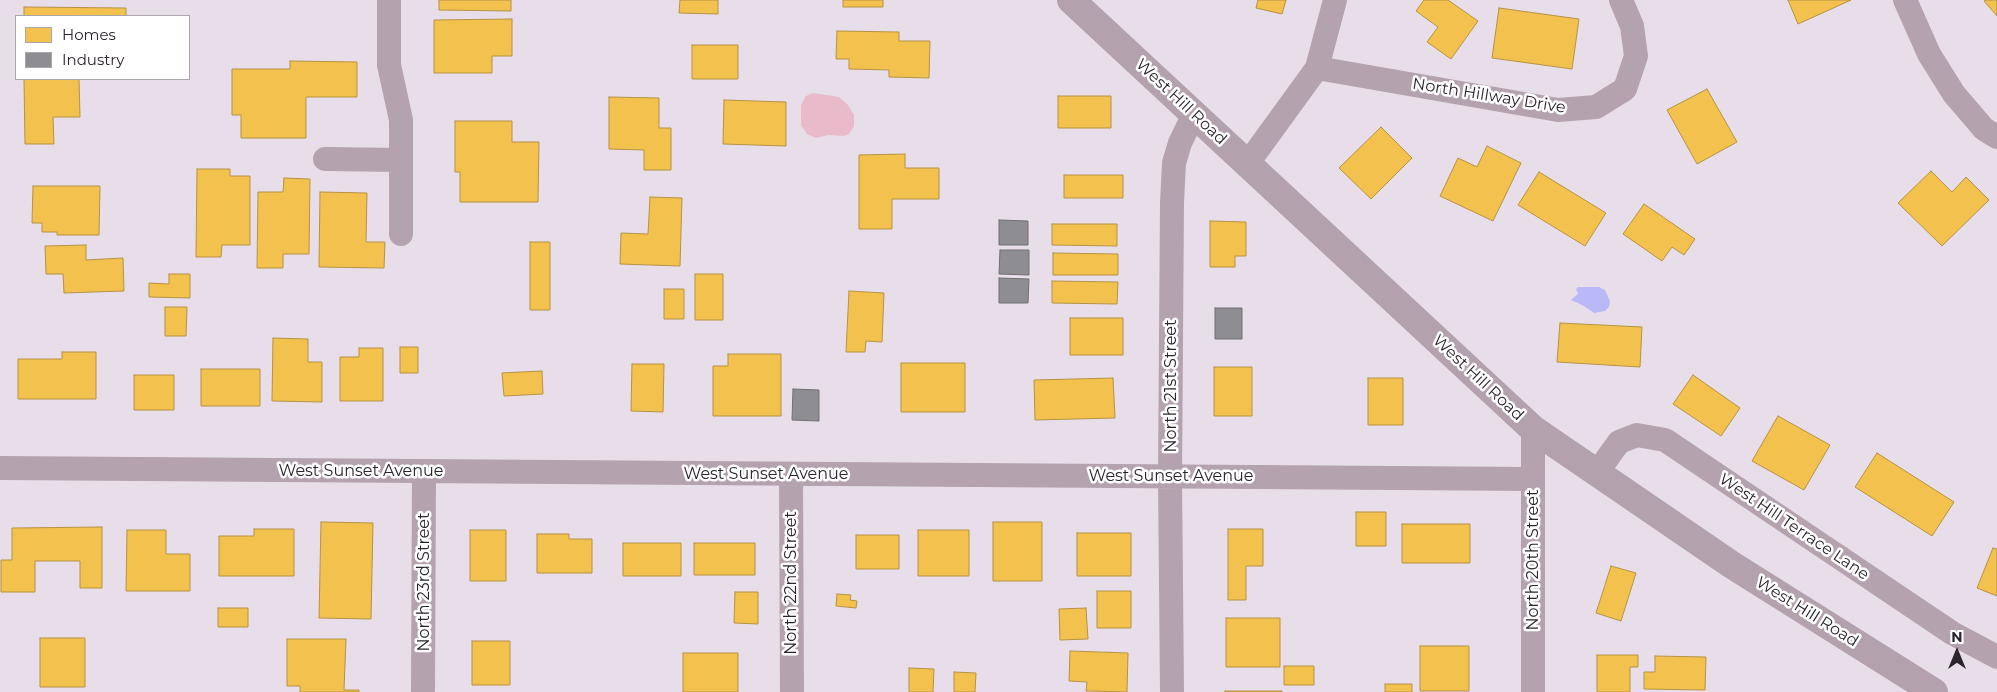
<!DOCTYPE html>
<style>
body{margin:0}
#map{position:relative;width:1997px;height:692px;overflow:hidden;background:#e8dee9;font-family:Montserrat,sans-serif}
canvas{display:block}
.legend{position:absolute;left:15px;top:15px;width:175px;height:65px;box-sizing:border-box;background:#fff;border:1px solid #aaa7ab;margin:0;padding:6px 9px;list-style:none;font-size:15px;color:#2b242c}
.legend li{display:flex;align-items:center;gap:10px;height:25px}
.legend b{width:25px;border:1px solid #aaa7ab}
.north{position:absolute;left:1932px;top:627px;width:50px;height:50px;-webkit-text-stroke:4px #fff;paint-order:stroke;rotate:0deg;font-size:14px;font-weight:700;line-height:20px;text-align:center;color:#2b242c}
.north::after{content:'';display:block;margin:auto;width:18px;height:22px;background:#2b242c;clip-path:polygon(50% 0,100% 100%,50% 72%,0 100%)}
</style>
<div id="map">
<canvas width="1997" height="692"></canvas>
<ul class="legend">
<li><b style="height:14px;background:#f2c14e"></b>Homes</li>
<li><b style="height:14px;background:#8d8d92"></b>Industry</li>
</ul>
<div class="north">N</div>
</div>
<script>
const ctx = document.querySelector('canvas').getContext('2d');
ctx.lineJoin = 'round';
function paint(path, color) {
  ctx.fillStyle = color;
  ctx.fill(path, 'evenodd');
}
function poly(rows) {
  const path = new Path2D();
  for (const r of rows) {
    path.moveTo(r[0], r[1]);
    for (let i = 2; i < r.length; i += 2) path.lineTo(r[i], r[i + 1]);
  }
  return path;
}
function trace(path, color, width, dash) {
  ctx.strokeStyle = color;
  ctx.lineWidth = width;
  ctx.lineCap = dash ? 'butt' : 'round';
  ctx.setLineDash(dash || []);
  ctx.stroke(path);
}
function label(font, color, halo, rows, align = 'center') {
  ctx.font = font + ' Montserrat,sans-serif';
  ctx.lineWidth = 5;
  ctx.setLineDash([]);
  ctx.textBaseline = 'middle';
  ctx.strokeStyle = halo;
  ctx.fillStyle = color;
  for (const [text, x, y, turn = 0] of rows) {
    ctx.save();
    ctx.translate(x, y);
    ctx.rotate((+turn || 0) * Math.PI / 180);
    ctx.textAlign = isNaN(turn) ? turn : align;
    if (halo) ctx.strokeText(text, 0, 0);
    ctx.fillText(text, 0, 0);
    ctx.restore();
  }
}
const green = poly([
 [813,93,839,97,848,105,854,115,854,126,849,134,844,136,829,135,816,138,807,134,801,125,801,105,806,96]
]);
const water = poly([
 [1578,287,1599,287,1605,290,1610,301,1609,307,1605,311,1594,313,1584,306,1571,300,1578,294,1576,289]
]);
const homes = poly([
 [439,0,511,0,511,11,439,10,439,0],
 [680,0,718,0,718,14,679,13,680,0],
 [843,0,883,0,883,7,843,7,843,0],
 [1258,0,1286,0,1282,14,1256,8,1258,0],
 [1424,0,1448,0,1478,21,1451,59,1427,42,1438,27,1416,11,1424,0],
 [1788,0,1851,0,1798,24,1788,0],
 [1986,0,1997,0,1997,16,1984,1,1986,0],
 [24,7,126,8,126,16,24,16,24,7],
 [1499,8,1579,19,1572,69,1492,58,1499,8],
 [512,19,512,56,492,56,492,73,434,73,434,20,512,19],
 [837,31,899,32,899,41,930,41,929,78,889,77,889,70,849,69,849,59,836,59,837,31],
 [692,45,738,45,738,79,692,79,692,45],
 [290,61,357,62,357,97,306,97,306,138,241,138,241,115,232,115,232,69,290,69,290,61],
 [24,79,79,79,80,117,53,117,54,144,25,144,24,79],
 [1707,89,1737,142,1697,164,1667,110,1707,89],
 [1058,96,1111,96,1111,128,1058,128,1058,96],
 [609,97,659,98,659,128,671,128,671,170,644,170,644,150,609,149,609,97],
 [724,100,786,102,786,146,723,144,724,100],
 [455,121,512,121,512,142,539,142,538,202,460,202,460,172,455,172,455,121],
 [1381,127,1412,158,1371,199,1339,168,1381,127],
 [1487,146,1521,163,1493,221,1440,196,1458,158,1477,167,1487,146],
 [905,154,905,168,939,168,939,199,892,199,892,229,859,229,859,155,905,154],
 [197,169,230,169,230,176,250,176,250,245,222,245,221,257,196,257,197,169],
 [1931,171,1952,192,1966,177,1989,200,1942,246,1898,203,1931,171],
 [1539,172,1606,213,1585,246,1518,205,1539,172],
 [1064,175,1123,175,1123,198,1064,198,1064,175],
 [284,178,310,179,309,254,283,254,283,268,257,268,258,192,283,192,284,178],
 [33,186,100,186,99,235,57,235,57,232,42,232,42,223,32,223,33,186],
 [320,192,367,193,366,242,385,242,384,268,319,267,320,192],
 [650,197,682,198,680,266,620,264,621,233,648,234,650,197],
 [1644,204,1695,239,1684,255,1672,247,1662,261,1623,234,1644,204],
 [1210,221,1246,222,1246,256,1235,256,1235,267,1210,267,1210,221],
 [1052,224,1117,224,1117,246,1052,245,1052,224],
 [530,242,550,242,550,310,530,310,530,242],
 [86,245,86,260,123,258,124,291,64,293,63,274,46,274,45,246,86,245],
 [1053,253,1118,254,1118,275,1053,275,1053,253],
 [169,274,190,274,190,298,149,297,149,283,169,284,169,274],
 [695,274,723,274,723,320,695,320,695,274],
 [1052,281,1118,282,1117,304,1052,303,1052,281],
 [664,289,684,289,684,319,664,319,664,289],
 [849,291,884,293,882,342,866,341,865,352,846,352,849,291],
 [165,307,187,307,186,336,165,336,165,307],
 [1070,318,1123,318,1123,355,1070,355,1070,318],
 [1560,323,1642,327,1640,367,1557,362,1560,323],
 [273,338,308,339,308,362,322,362,322,402,272,401,273,338],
 [400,347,418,347,418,373,400,373,400,347],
 [359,348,383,348,383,401,340,401,340,357,359,357,359,348],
 [62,352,96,352,96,399,18,399,18,359,62,359,62,352],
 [728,354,781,354,781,416,713,416,713,366,728,366,728,354],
 [901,363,965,363,965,412,901,412,901,363],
 [632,364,664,364,663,412,631,411,632,364],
 [1214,367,1252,367,1252,416,1214,416,1214,367],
 [201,369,260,369,260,406,201,406,201,369],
 [542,371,543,394,504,396,502,373,542,371],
 [134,375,174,375,174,410,134,410,134,375],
 [1693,375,1740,408,1721,436,1673,404,1693,375],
 [1113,378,1115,418,1035,420,1034,380,1113,378],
 [1368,378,1403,378,1403,425,1368,425,1368,378],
 [1778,416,1830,445,1804,490,1752,461,1778,416],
 [1877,453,1954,502,1932,536,1855,487,1877,453],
 [1356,512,1386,512,1386,546,1356,546,1356,512],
 [321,522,373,523,371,619,319,618,321,522],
 [993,522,1042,522,1042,581,993,581,993,522],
 [1402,524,1470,524,1470,563,1402,563,1402,524],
 [102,527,102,588,80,588,80,561,35,561,35,592,1,592,1,560,12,560,12,528,102,527],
 [254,529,294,529,294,576,219,576,219,536,254,536,254,529],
 [1228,529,1263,529,1263,566,1246,566,1246,600,1228,600,1228,529],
 [127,530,166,530,166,554,190,554,190,591,126,591,127,530],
 [470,530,506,530,506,581,470,581,470,530],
 [918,530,969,530,969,576,918,576,918,530],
 [1077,533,1131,533,1131,576,1077,576,1077,533],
 [537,534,569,534,569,539,592,539,592,573,537,573,537,534],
 [856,535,899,535,899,569,856,569,856,535],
 [623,543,681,543,681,576,623,576,623,543],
 [694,543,755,543,755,575,694,575,694,543],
 [1993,548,1997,549,1997,596,1977,588,1993,548],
 [1611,566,1636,573,1621,621,1596,613,1611,566],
 [1097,591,1131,591,1131,628,1097,628,1097,591],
 [735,592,758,592,758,624,734,623,735,592],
 [837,594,851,595,850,600,857,601,856,608,836,606,837,594],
 [218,608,248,608,248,627,218,627,218,608],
 [1086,608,1088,639,1060,640,1059,609,1086,608],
 [1226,618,1280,618,1280,667,1226,667,1226,618],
 [40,638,85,638,85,687,40,687,40,638],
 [287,639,346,639,344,690,359,690,359,692,300,692,300,686,287,686,287,639],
 [472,641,510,641,510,685,472,685,472,641],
 [1420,646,1469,646,1469,691,1420,691,1420,646],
 [1070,651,1128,653,1127,692,1086,691,1087,682,1069,681,1070,651],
 [683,653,738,653,738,692,683,692,683,653],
 [1597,655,1638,655,1638,667,1630,667,1630,692,1597,692,1597,655],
 [1655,656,1706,657,1705,690,1644,689,1644,672,1655,672,1655,656],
 [1284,666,1314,666,1314,685,1284,685,1284,666],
 [909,668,934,669,933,692,909,692,909,668],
 [954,672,976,673,975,692,954,692,954,672],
 [1385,684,1412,684,1412,692,1385,692,1385,684],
 [1225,691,1282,691,1282,692,1225,692,1225,691]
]);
const industry = poly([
 [999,220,1028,221,1028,245,999,245,999,220],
 [1000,250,1029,250,1029,275,999,274,1000,250],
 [999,278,1029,279,1028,303,999,303,999,278],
 [1215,308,1242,308,1242,339,1215,339,1215,308],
 [793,389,819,390,819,421,792,420,793,389]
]);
const street = poly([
 [389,0,389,65,401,120,401,234],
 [1905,0,1929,54,1954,94,1984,129,1997,137],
 [1317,68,1558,110,1596,107,1625,89,1636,56,1632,26,1621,0],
 [325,159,401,160],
 [1248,163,1317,68,1335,0],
 [1533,429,1533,692],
 [0,468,1533,479],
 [791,474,792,692],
 [1596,474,1619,442,1637,435,1665,440,1952,633,1997,657],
 [423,692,424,472],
 [1172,692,1170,476,1172,203,1174,163,1180,143,1194,114]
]);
const secondary = poly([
 [1071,0,1533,429,1732,565,1934,692]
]);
const streetNames = [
 ["North Hillway Drive",1489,96,9],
 ["West Hill Road",1181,102,43],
 ["West Hill Road",1478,378,43],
 ["North 21st Street",1171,386,-90],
 ["West Sunset Avenue",361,471],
 ["West Sunset Avenue",766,474],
 ["West Sunset Avenue",1171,476],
 ["West Hill Terrace Lane",1794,527,34],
 ["North 20th Street",1533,560,-90],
 ["North 23rd Street",424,582,-90],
 ["North 22nd Street",791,583,-90],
 ["West Hill Road",1807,612,32]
];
paint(green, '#e9bac9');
paint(water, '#bbb8f8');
paint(homes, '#f2c14e');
trace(homes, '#b69244', 1);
paint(industry, '#8d8d92');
trace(industry, '#706e73', 1);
trace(street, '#b4a2ae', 24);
trace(secondary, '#b3a1ae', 28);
label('16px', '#2b242c', '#fff', streetNames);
</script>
